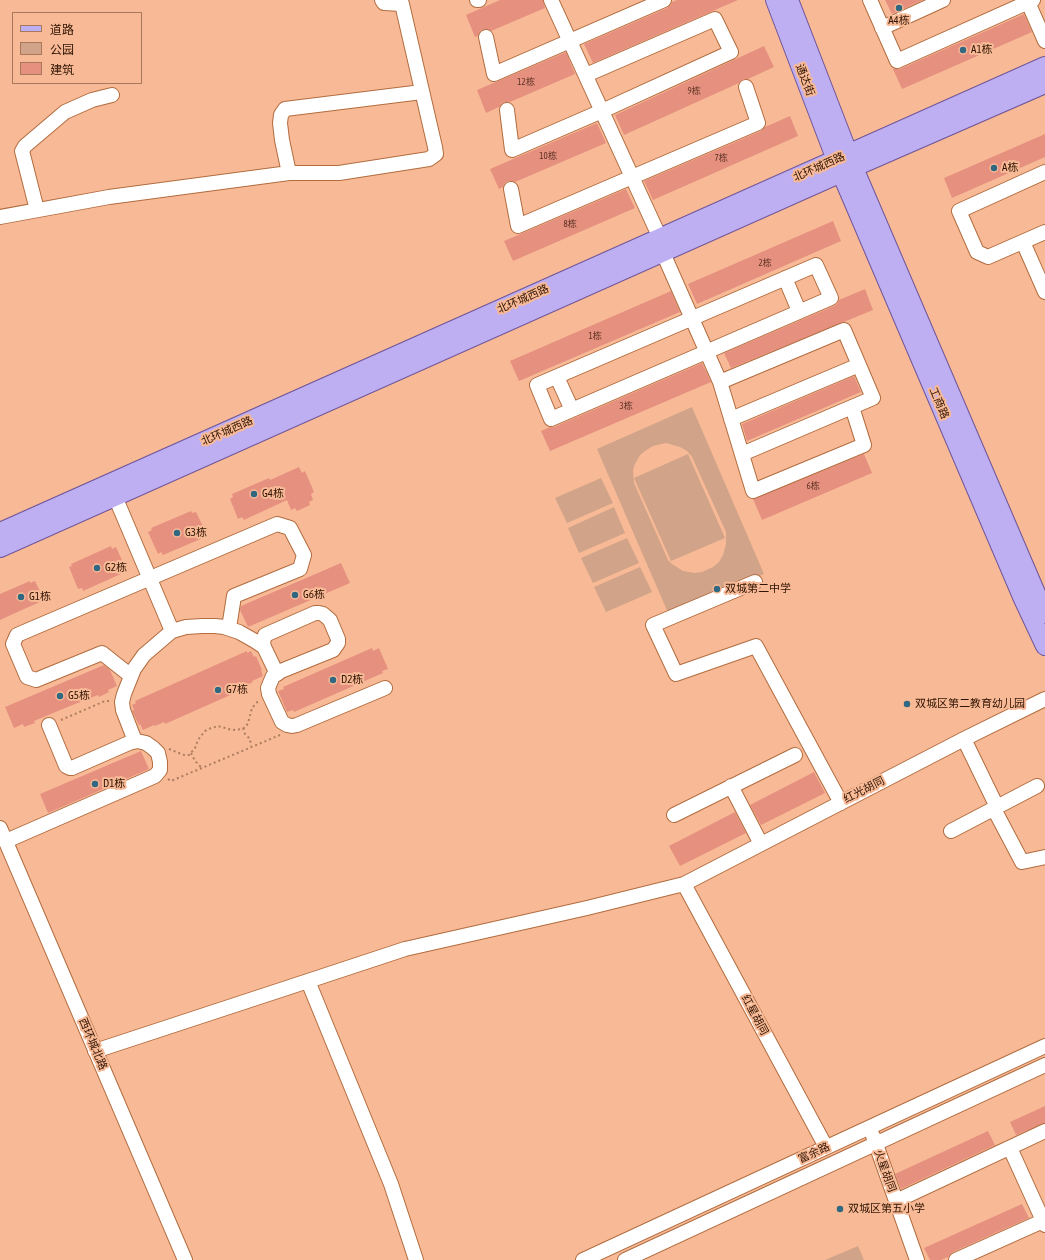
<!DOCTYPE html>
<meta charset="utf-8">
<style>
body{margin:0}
#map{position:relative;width:1045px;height:1260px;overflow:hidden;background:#f8ba96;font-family:"Asap Condensed","Noto Sans SC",sans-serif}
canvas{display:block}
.legend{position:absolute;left:12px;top:12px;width:130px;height:72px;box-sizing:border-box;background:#f8ba96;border:1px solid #a8785b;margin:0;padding:5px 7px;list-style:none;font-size:12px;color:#301403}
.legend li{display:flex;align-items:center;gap:8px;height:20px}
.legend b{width:20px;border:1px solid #a8785b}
</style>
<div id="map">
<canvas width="1045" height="1260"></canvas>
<ul class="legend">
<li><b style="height:5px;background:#beaff2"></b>道路</li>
<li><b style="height:11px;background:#d1a388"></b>公园</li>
<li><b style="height:11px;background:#e69080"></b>建筑</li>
</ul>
</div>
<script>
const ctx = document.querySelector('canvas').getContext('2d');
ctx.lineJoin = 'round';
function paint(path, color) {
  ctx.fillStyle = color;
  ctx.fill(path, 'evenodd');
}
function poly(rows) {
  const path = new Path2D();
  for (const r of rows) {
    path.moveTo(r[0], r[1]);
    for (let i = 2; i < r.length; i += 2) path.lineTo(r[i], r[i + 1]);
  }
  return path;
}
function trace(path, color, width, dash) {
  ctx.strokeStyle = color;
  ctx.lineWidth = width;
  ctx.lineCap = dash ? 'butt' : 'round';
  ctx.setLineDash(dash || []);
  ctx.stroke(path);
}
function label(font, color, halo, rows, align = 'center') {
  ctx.font = font + ' "Asap Condensed","Noto Sans SC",sans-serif';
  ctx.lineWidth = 4;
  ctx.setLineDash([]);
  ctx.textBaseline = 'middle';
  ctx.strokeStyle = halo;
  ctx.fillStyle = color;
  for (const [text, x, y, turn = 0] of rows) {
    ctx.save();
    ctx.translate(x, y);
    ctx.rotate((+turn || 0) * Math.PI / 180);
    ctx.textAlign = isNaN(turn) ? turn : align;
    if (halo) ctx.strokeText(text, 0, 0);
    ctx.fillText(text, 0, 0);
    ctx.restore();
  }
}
const green = poly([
 [692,407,764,574,669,615,597,449],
 [666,443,680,447,687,451,692,457,726,532,726,544,723,555,719,562,713,567,702,572,695,573,683,571,672,564,668,560,634,483,633,470,635,464,640,455,645,451,653,446],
 [688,454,725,538,671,561,634,478],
 [601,478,613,503,567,523,555,498],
 [614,507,625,533,579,553,568,528],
 [627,538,639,563,593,583,581,558],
 [640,567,652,592,606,612,594,587],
 [858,1246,864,1260,825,1260]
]);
const building = poly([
 [500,0,543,0,545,8,491,31,488,29,484,29,480,31,478,36,475,37,466,15],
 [677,0,738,0,593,63,584,44,667,8,671,5,672,2],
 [885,0,923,0,892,14],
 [1024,14,1032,32,902,89,893,69,900,69],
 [764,46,774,67,748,79,743,79,739,83,624,135,615,115],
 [566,52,575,74,510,102,506,102,502,103,499,107,486,113,477,90],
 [790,116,798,136,653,200,644,181,761,131,765,127],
 [597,123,606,143,515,182,509,181,505,183,503,187,499,189,490,169],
 [1045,134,1045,157,952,198,944,178],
 [626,189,635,208,513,261,504,241],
 [833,221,841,241,697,304,688,284],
 [865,289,873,310,731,368,724,353,834,306,838,303,839,300],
 [671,291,680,312,519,381,510,361],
 [702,363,711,382,550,451,541,431,550,427,554,427],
 [854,376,861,392,747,441,742,424],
 [864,454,872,473,762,520,753,499],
 [299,467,302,473,305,471,314,492,311,494,313,500,309,502,310,505,297,511,295,508,291,510,287,500,244,520,242,517,238,519,230,499,233,497,232,494,269,478,270,480],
 [191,511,192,513,196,512,199,518,206,533,202,535,203,538,163,555,161,552,158,554,148,532,152,530,151,528],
 [111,546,112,549,116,547,126,569,122,571,123,573,83,591,82,588,78,589,69,567,72,566,71,564],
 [341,563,350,583,248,627,240,610,241,606],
 [30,581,30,583,35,581,44,600,0,620,0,594],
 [372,648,373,651,379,648,388,669,382,671,383,673,294,712,293,710,287,712,278,691,284,689,283,687],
 [247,651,247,653,251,651,254,657,256,656,262,670,261,670,263,676,252,681,253,682,243,687,244,689,165,724,164,722,155,726,154,725,143,730,140,724,139,725,132,711,134,710,132,705,136,703,135,701],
 [104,665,110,670,117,686,108,690,109,692,99,697,98,695,70,706,34,721,35,723,24,727,23,724,14,728,5,707],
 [141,751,149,769,48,813,40,794],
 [814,772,825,793,761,825,750,805],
 [735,812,746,833,680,866,669,846],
 [1045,1106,1045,1123,1016,1135,1010,1122],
 [988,1131,995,1145,901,1189,895,1174],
 [1022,1204,1029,1218,953,1252,948,1257,941,1260,930,1260,924,1248]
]);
const path = poly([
 [61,720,105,701,111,701],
 [243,728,245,734,250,739,251,746],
 [169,749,184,755,189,755,195,748,198,740,201,736,205,731,211,728,218,726,232,730,242,729,246,727,248,723,252,708,259,700],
 [191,753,195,761,202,768],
 [168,779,171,781,280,735]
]);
const minor = poly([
 [477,0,479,0],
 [551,0,660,238],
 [870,0,897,61,1033,0],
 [1027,0,1045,41],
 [882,28,943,0],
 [486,37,494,74,664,0],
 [507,110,512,150,602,111,731,52,715,19,586,75],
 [1045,172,959,211,977,252,988,257,1045,232],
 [289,173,282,140,280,123,281,115,285,109,422,92],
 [511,189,518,226,758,123,746,87],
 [37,210,22,151,25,146,65,112,92,100,112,95],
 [0,217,109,197,289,173,339,173,429,159,436,154,435,147,402,4,384,3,382,0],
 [1023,242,1045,292],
 [663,253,720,382,753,491,864,445,852,407],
 [816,265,831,298,551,419,537,385,816,265],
 [785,278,799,311],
 [557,377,572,410],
 [720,382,844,330,873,398,742,454],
 [731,419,859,365],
 [111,487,172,631],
 [755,582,653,625,676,674,756,646,841,803],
 [277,674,264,647,263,642,265,635,315,613,319,613,323,614,330,620,338,639,338,643,333,650,281,671,277,674,273,676,268,688,269,694,282,722,287,725,292,726,297,725,385,688],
 [131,676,102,653,36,680,27,677,13,644,17,635,277,524,290,528,304,555,300,569,234,596,229,628],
 [964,739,997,807],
 [135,741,123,710,122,702,124,694,134,669,144,655,172,631,186,627,202,626,215,626,224,627,239,632,255,641,264,647],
 [731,786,761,844],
 [994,809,1022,862,1045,857],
 [674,815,795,755],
 [0,828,185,1260],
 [951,831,1037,786],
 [6,841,155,776,160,770,160,762,158,753,153,748,146,743,137,741,129,743,72,768,70,768,66,766,49,725],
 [684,884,826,1147],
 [95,1051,308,981],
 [873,1136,917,1260],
 [1010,1148,1045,1225],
 [896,1201,1045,1131],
 [416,1260,391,1184,308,981,405,949,587,908,684,884,964,739,1045,699],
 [583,1260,1045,1046],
 [625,1260,1045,1065],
 [956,1260,1045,1220]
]);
const major = poly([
 [775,0,841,173,1023,599,1045,646],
 [789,0,854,168,1045,614],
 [0,532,1045,66],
 [0,548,841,173,1045,84]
]);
const markers = [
 [899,8,4,"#306781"],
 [963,50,4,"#306781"],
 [994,168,4,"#306781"],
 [254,494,4,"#306781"],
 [177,533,4,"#306781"],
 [97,568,4,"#306781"],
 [717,589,4,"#306781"],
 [295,595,4,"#306781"],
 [21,597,4,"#306781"],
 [333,680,4,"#306781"],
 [218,690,4,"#306781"],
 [60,696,4,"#306781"],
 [907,704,4,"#306781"],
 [95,784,4,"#306781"],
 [840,1209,4,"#306781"]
];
const numberNames = [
 ["12栋",526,82],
 ["9栋",694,91],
 ["10栋",548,156],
 ["7栋",721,158],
 ["8栋",570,224],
 ["2栋",765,263],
 ["1栋",595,336],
 ["3栋",626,406],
 ["6栋",813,486]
];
const poiNames = [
 ["A4栋",899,21,"center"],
 ["A1栋",971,50],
 ["A栋",1002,168],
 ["G4栋",262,494],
 ["G3栋",185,533],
 ["G2栋",105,568],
 ["双城第二中学",725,589],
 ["G6栋",303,595],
 ["G1栋",29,597],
 ["D2栋",341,680],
 ["G7栋",226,690],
 ["G5栋",68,696],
 ["双城区第二教育幼儿园",915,704],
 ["D1栋",103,784],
 ["双城区第五小学",848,1209]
];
const streetNames = [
 ["通达街",805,80,69],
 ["北环城西路",819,167,-24],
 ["北环城西路",523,299,-24],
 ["工商路",939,403,67],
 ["北环城西路",227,431,-24],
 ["红光胡同",864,790,-27],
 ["红星胡同",755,1015,62],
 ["西环城北路",93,1044,67],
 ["富余路",814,1153,-25],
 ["火星胡同",885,1171,70]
];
paint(green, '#d1a388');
paint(building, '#e69080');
trace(minor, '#b26c3f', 16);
trace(major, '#705698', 20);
trace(path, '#ad7c5f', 2, [2, 3]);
trace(minor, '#fff', 14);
trace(major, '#beaff2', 18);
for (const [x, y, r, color] of markers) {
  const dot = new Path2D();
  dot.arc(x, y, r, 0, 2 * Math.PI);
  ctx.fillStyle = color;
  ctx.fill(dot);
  trace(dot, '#f8ba96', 1.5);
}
label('9px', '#5e3322', null, numberNames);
label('11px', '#301403', '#f8ba96', poiNames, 'left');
label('11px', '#301403', '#f8ba96', streetNames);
</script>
